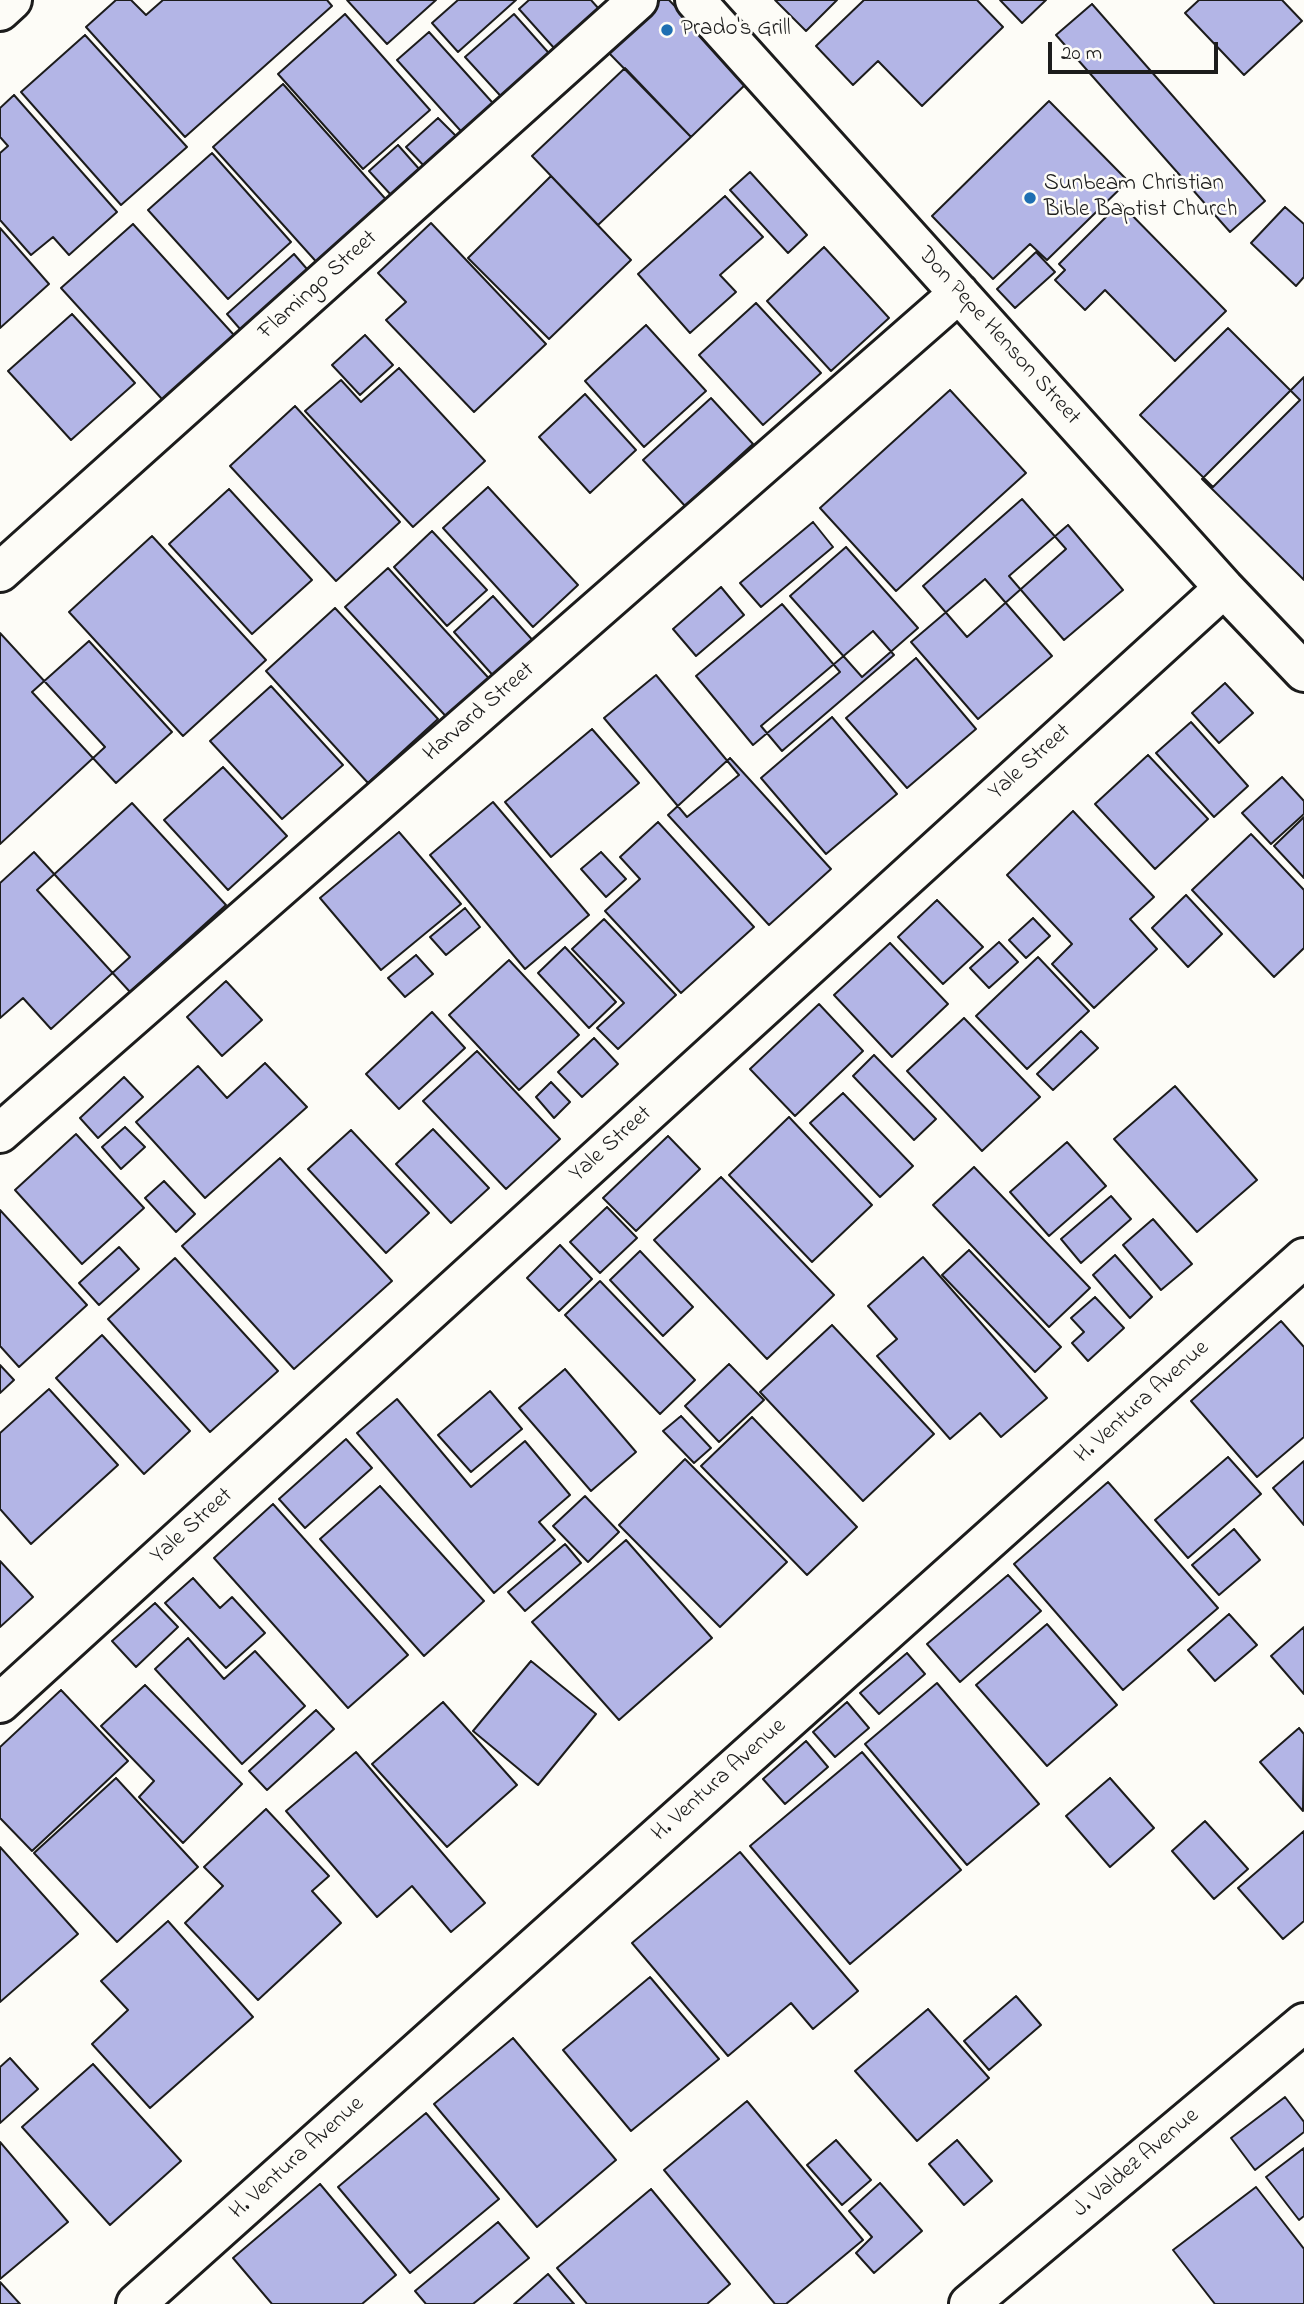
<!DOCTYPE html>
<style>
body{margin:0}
#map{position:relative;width:1304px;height:2304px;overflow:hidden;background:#fdfcf7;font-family:"Indie Flower",sans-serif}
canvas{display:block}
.scale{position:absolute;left:1048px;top:42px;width:170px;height:32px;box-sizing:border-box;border:4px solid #1c1c1c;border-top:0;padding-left:9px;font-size:21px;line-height:24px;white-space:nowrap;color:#1c1c1c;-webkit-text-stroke:5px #fdfcf7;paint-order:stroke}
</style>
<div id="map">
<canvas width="1304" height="2304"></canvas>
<div class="scale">20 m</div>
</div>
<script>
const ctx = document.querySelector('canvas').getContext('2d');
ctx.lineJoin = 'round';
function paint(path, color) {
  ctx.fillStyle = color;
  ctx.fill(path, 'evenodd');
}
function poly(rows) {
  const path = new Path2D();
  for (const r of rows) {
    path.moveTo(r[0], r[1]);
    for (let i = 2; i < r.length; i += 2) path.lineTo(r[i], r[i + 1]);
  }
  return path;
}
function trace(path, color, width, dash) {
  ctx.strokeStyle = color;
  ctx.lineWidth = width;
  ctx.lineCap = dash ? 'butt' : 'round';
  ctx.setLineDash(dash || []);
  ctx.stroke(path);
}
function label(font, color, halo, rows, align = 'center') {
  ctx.font = font + ' "Indie Flower",sans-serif';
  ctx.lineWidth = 5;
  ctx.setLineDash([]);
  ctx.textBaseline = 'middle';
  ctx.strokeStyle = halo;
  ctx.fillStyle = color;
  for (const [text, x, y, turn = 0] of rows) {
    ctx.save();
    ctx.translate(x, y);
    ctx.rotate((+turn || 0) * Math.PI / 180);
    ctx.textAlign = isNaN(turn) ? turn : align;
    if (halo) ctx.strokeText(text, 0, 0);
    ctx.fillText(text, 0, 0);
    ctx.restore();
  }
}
const building = poly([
 [116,0,131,0,146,15,163,0,327,0,332,6,185,137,86,27,116,0],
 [347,0,436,0,387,44,347,0],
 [458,0,516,0,458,52,432,23,458,0],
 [529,0,591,0,607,18,563,58,519,9,529,0],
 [660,0,669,0,748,82,691,137,607,51,660,0],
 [775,0,837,0,806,31,775,0],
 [864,0,977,0,1003,27,922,106,878,61,853,85,816,46,864,0],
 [1000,0,1046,0,1022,23,1000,0],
 [1199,0,1282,0,1302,21,1244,75,1185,13,1199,0],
 [1092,4,1265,201,1230,232,1056,35,1092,4],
 [345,14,430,110,363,169,278,74,345,14],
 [514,14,555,60,507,103,465,57,514,14],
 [429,32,500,111,468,139,397,60,429,32],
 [85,35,187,147,121,205,21,92,85,35],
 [625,68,691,137,598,225,532,156,625,68],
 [283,84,390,204,321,267,213,147,283,84],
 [14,95,117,212,69,255,53,237,31,255,0,220,0,153,8,146,0,137,0,108,14,95],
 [1049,101,1128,181,1047,260,1030,244,993,279,932,216,1049,101],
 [438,118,458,138,425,167,406,147,438,118],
 [398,145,420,170,392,196,369,171,398,145],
 [212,153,291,242,228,299,148,210,212,153],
 [750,172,807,235,788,253,730,190,750,172],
 [551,176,631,260,549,339,468,258,551,176],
 [725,196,763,237,720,275,736,292,690,333,638,274,725,196],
 [1120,203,1226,311,1175,361,1105,290,1085,310,1055,280,1065,270,1059,264,1120,203],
 [1285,207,1304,224,1304,277,1296,286,1251,243,1285,207],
 [431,223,546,344,474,412,386,320,406,302,378,273,431,223],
 [133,224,243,345,171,409,61,288,133,224],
 [0,228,49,284,0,328,0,228],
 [824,247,889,318,831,371,767,301,824,247],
 [1036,252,1055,272,1015,308,997,289,1036,252],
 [294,254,313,276,247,337,227,314,294,254],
 [756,303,821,373,763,425,699,355,756,303],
 [72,314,135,383,71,440,8,371,72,314],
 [646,325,706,391,644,447,585,381,646,325],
 [1228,328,1300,400,1213,487,1140,415,1228,328],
 [365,335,393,365,360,395,332,365,365,335],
 [399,368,485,461,413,527,305,411,341,380,361,402,399,368],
 [1304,377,1304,580,1202,479,1304,377],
 [950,390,1026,473,896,591,820,508,950,390],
 [585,394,636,450,590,493,539,437,585,394],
 [711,398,753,444,685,506,643,460,711,398],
 [295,406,400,522,336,581,230,466,295,406],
 [488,487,578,585,533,627,443,528,488,487],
 [229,489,312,580,252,634,169,544,229,489],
 [1022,499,1066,549,967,637,923,586,1022,499],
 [813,522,833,547,761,607,740,583,813,522],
 [1068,525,1123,590,1064,640,1009,576,1068,525],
 [432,531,487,590,447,626,394,567,432,531],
 [152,536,266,660,183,736,69,612,152,536],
 [846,547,918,628,862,677,790,596,846,547],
 [388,568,495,685,453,724,345,607,388,568],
 [985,579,1052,656,978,719,911,642,985,579],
 [721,587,744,615,696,656,673,629,721,587],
 [493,596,545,654,506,690,454,632,493,596],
 [782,604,840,672,753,745,696,676,782,604],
 [335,608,438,719,368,783,266,671,335,608],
 [873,631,894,655,782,751,761,726,873,631],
 [0,633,105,747,0,844,0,633],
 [89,641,172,732,116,783,32,692,89,641],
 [916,658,976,729,907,788,846,718,916,658],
 [656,675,739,775,687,817,604,718,656,675],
 [1225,683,1253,713,1219,743,1192,713,1225,683],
 [271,686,343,765,282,819,210,741,271,686],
 [832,717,897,794,826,854,761,778,832,717],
 [1191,722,1248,786,1214,817,1156,753,1191,722],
 [592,729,639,783,551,857,505,802,592,729],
 [1148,755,1208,819,1155,869,1095,804,1148,755],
 [730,758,831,869,769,925,668,815,730,758],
 [223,767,287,836,228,890,164,820,223,767],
 [1282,777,1304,801,1304,814,1271,844,1242,813,1282,777],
 [493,802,589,915,525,969,430,855,493,802],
 [132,803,226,905,130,992,37,890,132,803],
 [1073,811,1154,897,1130,919,1157,949,1094,1008,1052,964,1072,944,1007,875,1073,811],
 [1304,817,1304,878,1274,846,1304,817],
 [658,822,754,927,681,993,605,911,640,879,620,857,658,822],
 [399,832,461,904,381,970,320,898,399,832],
 [1251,834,1304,890,1304,948,1274,977,1192,890,1251,834],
 [34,852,130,957,51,1029,23,998,0,1018,0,883,34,852],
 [601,852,626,879,606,897,581,869,601,852],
 [1186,895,1222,934,1188,967,1152,928,1186,895],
 [937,900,983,947,943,984,898,937,937,900],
 [465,908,480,927,446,955,430,937,465,908],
 [1033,918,1050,936,1026,958,1009,940,1033,918],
 [604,919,676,995,618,1049,597,1028,624,1003,572,949,604,919],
 [999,942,1018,962,989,988,970,968,999,942],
 [890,943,948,1004,892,1057,834,995,890,943],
 [565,947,616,1002,589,1028,538,973,565,947],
 [416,955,433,974,405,997,388,978,416,955],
 [1038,957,1089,1011,1027,1069,976,1016,1038,957],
 [509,960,579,1035,519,1090,449,1015,509,960],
 [226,981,262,1020,222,1056,187,1017,226,981],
 [819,1004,863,1051,795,1116,750,1069,819,1004],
 [432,1012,465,1048,399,1109,366,1074,432,1012],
 [964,1018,1040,1097,982,1151,907,1071,964,1018],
 [1081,1031,1098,1048,1053,1090,1037,1074,1081,1031],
 [594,1038,618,1064,582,1097,558,1072,594,1038],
 [477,1051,560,1139,506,1189,423,1101,477,1051],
 [874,1055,936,1119,914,1140,853,1076,874,1055],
 [265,1063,307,1107,205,1198,136,1122,198,1066,227,1098,265,1063],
 [124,1077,143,1097,98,1138,80,1118,124,1077],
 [551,1082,570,1102,554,1118,536,1097,551,1082],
 [1175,1086,1257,1180,1197,1232,1114,1139,1175,1086],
 [843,1093,913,1166,880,1197,810,1123,843,1093],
 [789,1117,872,1205,812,1262,729,1175,789,1117],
 [125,1127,145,1147,121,1169,102,1147,125,1127],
 [433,1129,489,1188,451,1223,396,1164,433,1129],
 [351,1130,429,1213,386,1253,308,1169,351,1130],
 [76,1134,144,1208,82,1264,15,1190,76,1134],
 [668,1136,700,1169,636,1231,603,1198,668,1136],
 [1067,1142,1106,1186,1049,1236,1010,1192,1067,1142],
 [280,1158,392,1281,294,1369,182,1246,280,1158],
 [974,1167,1090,1288,1049,1327,933,1205,974,1167],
 [721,1177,834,1295,767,1359,654,1240,721,1177],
 [164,1181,195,1214,176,1232,145,1198,164,1181],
 [1111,1196,1131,1219,1081,1263,1061,1239,1111,1196],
 [607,1207,637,1238,600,1273,570,1242,607,1207],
 [0,1210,87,1305,19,1367,0,1346,0,1210],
 [1153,1219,1192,1264,1161,1290,1123,1245,1153,1219],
 [560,1245,592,1279,559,1311,527,1278,560,1245],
 [119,1247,139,1269,99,1305,79,1283,119,1247],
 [969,1250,1061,1347,1035,1372,942,1275,969,1250],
 [640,1251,693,1307,663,1336,610,1280,640,1251],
 [1115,1255,1152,1297,1130,1318,1093,1275,1115,1255],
 [923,1257,1047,1398,1001,1437,980,1413,950,1439,877,1356,897,1339,868,1306,923,1257],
 [175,1258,278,1371,210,1432,108,1319,175,1258],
 [600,1281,695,1380,660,1414,565,1315,600,1281],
 [1095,1297,1124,1328,1088,1361,1072,1343,1084,1332,1071,1318,1095,1297],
 [1281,1321,1304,1347,1304,1437,1257,1477,1191,1401,1281,1321],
 [832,1325,934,1434,863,1501,760,1392,832,1325],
 [102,1335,190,1431,144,1474,56,1378,102,1335],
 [729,1364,764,1400,719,1442,685,1406,729,1364],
 [0,1365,14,1380,0,1393,0,1365],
 [565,1369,636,1452,591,1491,519,1408,565,1369],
 [49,1389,118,1465,31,1544,0,1509,0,1433,49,1389],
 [490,1391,522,1429,471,1472,438,1435,490,1391],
 [397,1399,471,1487,525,1441,570,1495,539,1522,555,1540,494,1593,357,1433,397,1399],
 [681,1416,711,1448,694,1463,663,1431,681,1416],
 [752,1417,857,1527,807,1575,701,1466,752,1417],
 [346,1439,372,1468,305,1528,279,1499,346,1439],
 [1228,1457,1261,1494,1188,1558,1155,1520,1228,1457],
 [685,1459,787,1562,720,1627,619,1525,685,1459],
 [1304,1461,1304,1525,1273,1488,1304,1461],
 [1108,1482,1218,1608,1123,1690,1014,1564,1108,1482],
 [380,1486,484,1601,424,1656,320,1539,380,1486],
 [585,1496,619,1532,588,1562,553,1526,585,1496],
 [273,1504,408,1655,348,1708,214,1558,273,1504],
 [1234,1529,1260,1560,1219,1595,1192,1565,1234,1529],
 [626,1540,712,1638,619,1720,532,1622,626,1540],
 [565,1544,581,1563,525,1611,508,1592,565,1544],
 [0,1561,33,1597,0,1627,0,1561],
 [1008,1575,1041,1611,960,1682,927,1644,1008,1575],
 [193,1578,220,1608,232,1597,265,1633,226,1668,165,1603,193,1578],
 [155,1603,178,1627,136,1667,112,1641,155,1603],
 [1229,1614,1257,1645,1215,1681,1188,1650,1229,1614],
 [1047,1624,1117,1705,1047,1766,976,1685,1047,1624],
 [1304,1627,1304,1694,1271,1656,1304,1627],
 [188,1638,224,1679,255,1651,305,1706,242,1764,155,1669,188,1638],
 [907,1653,925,1674,879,1714,860,1693,907,1653],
 [531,1661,596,1714,538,1785,473,1731,531,1661],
 [937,1683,1039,1804,967,1865,865,1744,937,1683],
 [145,1685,242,1784,183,1843,139,1797,154,1781,101,1726,145,1685],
 [61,1690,128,1761,32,1851,0,1818,0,1747,61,1690],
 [443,1702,517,1785,447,1847,372,1764,443,1702],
 [847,1702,869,1728,835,1757,813,1732,847,1702],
 [316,1710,334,1729,267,1790,249,1771,316,1710],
 [1299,1728,1304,1734,1303,1811,1260,1762,1299,1728],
 [806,1741,828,1767,785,1804,763,1779,806,1741],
 [356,1752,485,1903,451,1932,412,1886,377,1917,286,1811,356,1752],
 [862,1752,961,1870,850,1964,750,1846,862,1752],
 [116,1778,198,1867,117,1942,34,1853,116,1778],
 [1110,1778,1154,1828,1110,1867,1066,1816,1110,1778],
 [266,1809,329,1876,312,1891,341,1923,258,2000,185,1923,223,1886,204,1867,266,1809],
 [1205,1821,1248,1869,1214,1899,1172,1851,1205,1821],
 [1304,1831,1304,1921,1283,1939,1238,1888,1304,1831],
 [0,1847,78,1934,0,2002,0,1847],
 [740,1852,858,1991,813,2029,791,2003,728,2056,632,1943,740,1852],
 [168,1921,253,2017,150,2108,92,2044,128,2010,101,1981,168,1921],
 [650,1977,719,2059,631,2131,563,2050,650,1977],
 [1016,1996,1041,2025,989,2070,964,2041,1016,1996],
 [928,2009,989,2078,917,2141,855,2071,928,2009],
 [513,2038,616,2160,537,2227,434,2104,513,2038],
 [10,2058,38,2089,0,2123,0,2067,10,2058],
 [93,2064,181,2161,110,2225,22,2127,93,2064],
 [1285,2097,1304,2122,1304,2132,1255,2170,1231,2138,1285,2097],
 [747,2101,863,2240,786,2304,775,2304,664,2170,747,2101],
 [426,2113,499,2199,410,2273,338,2187,426,2113],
 [836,2140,871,2180,842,2205,807,2165,836,2140],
 [957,2140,992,2181,964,2205,929,2164,957,2140],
 [0,2142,68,2222,0,2279,0,2142],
 [1304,2148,1304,2216,1299,2220,1266,2177,1304,2148],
 [880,2183,922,2231,874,2273,856,2253,872,2237,849,2211,880,2183],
 [320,2184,396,2275,362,2304,272,2304,233,2258,320,2184],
 [1256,2187,1304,2249,1304,2304,1215,2304,1173,2250,1256,2187],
 [651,2189,730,2284,707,2304,587,2304,557,2268,651,2189],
 [498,2222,529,2258,473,2304,426,2304,415,2291,498,2222],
 [548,2274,574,2304,514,2304,548,2274],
 [0,2282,20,2304,0,2304,0,2282]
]);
const street = poly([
 [695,0,1224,588,1304,672],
 [0,11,12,0],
 [0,572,638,0],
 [0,1133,959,293],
 [0,1703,1224,588],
 [136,2304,1304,1258],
 [969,2304,1304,2023]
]);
const markers = [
 [667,30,7,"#1f6fb2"],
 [1030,198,7,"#1f6fb2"]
];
const poiNames = [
 ["Prado's Grill",681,30],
 ["Sunbeam Christian",1044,185],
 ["Bible Baptist Church",1044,211]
];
const streetNames = [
 ["Flamingo Street",319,286,-42],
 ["Don Pepe Henson Street",998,337,48],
 ["Harvard Street",480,713,-41],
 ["Yale Street",1031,763,-42],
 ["Yale Street",612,1145,-42],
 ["H. Ventura Avenue",1143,1403,-42],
 ["Yale Street",193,1527,-42],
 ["H. Ventura Avenue",720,1781,-42],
 ["H. Ventura Avenue",298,2159,-42],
 ["J. Valdez Avenue",1137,2164,-40]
];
paint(building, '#b3b5e6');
trace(building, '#1c1c1c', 2);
trace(street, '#1c1c1c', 44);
trace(street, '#fdfcf7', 38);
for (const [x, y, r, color] of markers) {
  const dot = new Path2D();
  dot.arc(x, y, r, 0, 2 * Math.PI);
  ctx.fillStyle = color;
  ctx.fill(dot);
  trace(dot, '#fdfcf7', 2.5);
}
label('23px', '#1c1c1c', '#fdfcf7', poiNames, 'left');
label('23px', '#1c1c1c', '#fdfcf7', streetNames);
</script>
